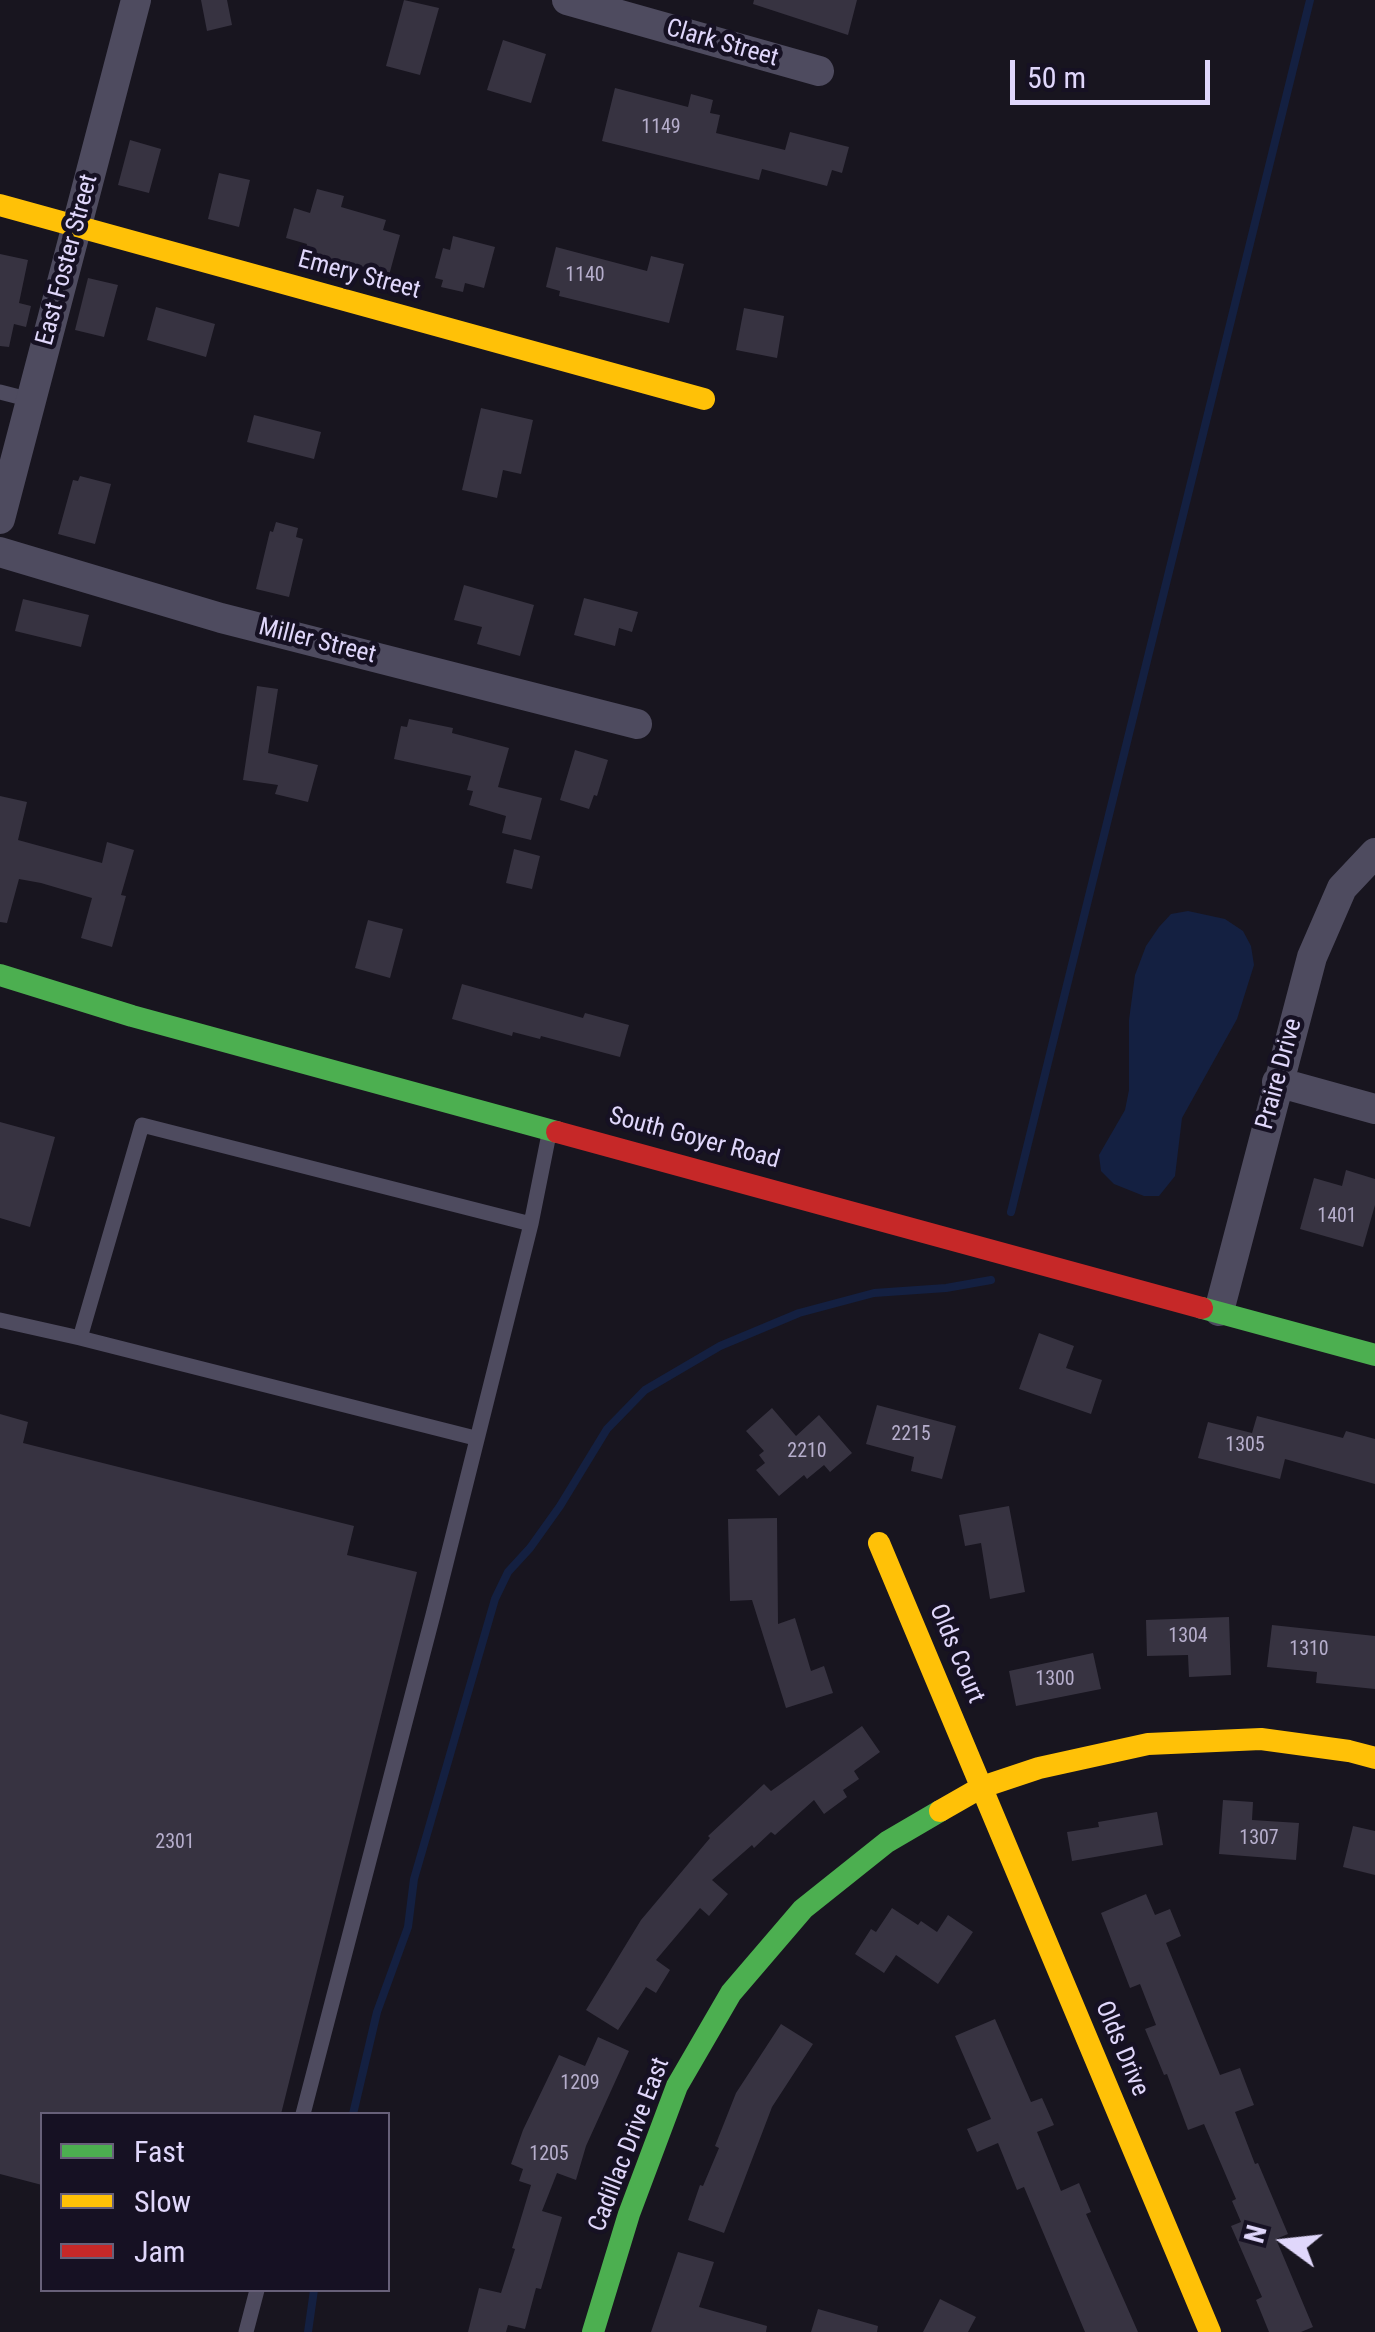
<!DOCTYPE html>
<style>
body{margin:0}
#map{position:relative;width:1375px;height:2332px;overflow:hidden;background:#18151f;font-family:"Roboto Condensed",sans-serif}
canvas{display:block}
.legend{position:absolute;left:40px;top:2112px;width:350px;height:180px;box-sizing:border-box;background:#161123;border:2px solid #676079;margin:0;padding:12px 18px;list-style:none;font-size:30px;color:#e0d7fb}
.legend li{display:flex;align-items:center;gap:20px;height:50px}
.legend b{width:50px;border:2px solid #676079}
.north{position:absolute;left:1235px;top:2192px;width:100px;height:100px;-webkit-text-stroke:8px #161123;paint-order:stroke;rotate:285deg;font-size:28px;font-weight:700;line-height:40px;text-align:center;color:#e0d7fb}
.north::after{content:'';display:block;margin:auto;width:35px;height:45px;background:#e0d7fb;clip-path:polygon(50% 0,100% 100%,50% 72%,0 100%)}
.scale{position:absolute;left:1010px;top:60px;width:200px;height:45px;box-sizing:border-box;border:5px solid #e0d7fb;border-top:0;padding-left:12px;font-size:30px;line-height:35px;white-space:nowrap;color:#e0d7fb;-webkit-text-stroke:8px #161123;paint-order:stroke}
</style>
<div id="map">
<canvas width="1375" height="2332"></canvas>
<ul class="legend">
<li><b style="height:12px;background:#4caf50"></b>Fast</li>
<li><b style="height:12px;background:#ffc107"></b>Slow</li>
<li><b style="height:12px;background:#c62828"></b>Jam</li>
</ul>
<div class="north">N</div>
<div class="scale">50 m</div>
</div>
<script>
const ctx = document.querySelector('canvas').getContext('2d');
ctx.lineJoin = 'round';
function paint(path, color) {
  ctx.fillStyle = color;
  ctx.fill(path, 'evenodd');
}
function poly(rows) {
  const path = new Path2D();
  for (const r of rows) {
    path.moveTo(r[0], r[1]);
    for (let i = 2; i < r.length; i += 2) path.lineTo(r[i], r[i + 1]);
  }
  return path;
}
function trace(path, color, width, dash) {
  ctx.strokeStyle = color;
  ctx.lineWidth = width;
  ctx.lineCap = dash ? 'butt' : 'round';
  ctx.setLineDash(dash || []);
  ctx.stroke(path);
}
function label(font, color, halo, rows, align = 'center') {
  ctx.font = font + ' "Roboto Condensed",sans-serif';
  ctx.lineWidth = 9;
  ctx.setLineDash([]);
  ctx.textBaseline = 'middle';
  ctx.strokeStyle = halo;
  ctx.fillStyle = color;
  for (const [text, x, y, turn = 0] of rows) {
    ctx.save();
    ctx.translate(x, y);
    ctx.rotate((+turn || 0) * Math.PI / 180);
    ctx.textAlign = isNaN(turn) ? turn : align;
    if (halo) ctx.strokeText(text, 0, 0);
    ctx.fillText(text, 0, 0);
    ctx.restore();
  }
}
const water = poly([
 [1188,911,1225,919,1243,931,1251,946,1254,965,1237,1019,1182,1118,1175,1176,1159,1196,1144,1196,1114,1184,1101,1171,1099,1155,1125,1110,1129,1090,1129,1020,1135,975,1146,946,1159,927,1171,914]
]);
const stream = poly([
 [1011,1212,1310,0],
 [353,2114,377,2012,408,1927,414,1879,495,1599,508,1572,530,1548,560,1506,607,1429,645,1390,720,1346,799,1313,874,1293,946,1288,991,1280],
 [308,2332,314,2290]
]);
const building = poly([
 [201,0,227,0,232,25,207,31],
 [404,0,439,8,420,75,386,66],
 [754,0,857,0,848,35,753,4],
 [503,40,546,54,531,103,487,90],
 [615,88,688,107,691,94,713,100,710,113,720,115,716,133,785,150,790,132,849,147,842,173,832,170,827,186,762,169,759,180,602,141],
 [130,140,161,149,149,193,118,185],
 [219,173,250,180,239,227,208,219],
 [317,189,344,196,341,207,386,220,383,230,400,235,388,279,304,254,307,244,286,238,294,208,310,213],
 [453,236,495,247,484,288,465,283,463,292,441,287,443,280,435,278,443,248,450,250],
 [556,247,647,271,651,256,684,264,669,323,559,296,560,291,546,287],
 [0,254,28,260,19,303,31,306,26,327,14,324,9,347,0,346],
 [88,278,118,285,104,337,75,330],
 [156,307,215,324,206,357,147,340],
 [744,308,784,316,777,358,736,350],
 [481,408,533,420,521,474,503,470,497,498,462,490],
 [254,415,321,432,314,459,247,442],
 [80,476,111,484,95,544,58,534,73,480,78,481],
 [276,522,298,528,296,537,303,539,289,597,256,589,270,531,273,532],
 [464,585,534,605,520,656,477,644,482,627,454,620],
 [584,598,638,612,632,632,619,628,615,646,574,635],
 [23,599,89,615,81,647,15,631],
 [257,686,278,689,268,753,318,765,308,802,275,794,278,785,243,780],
 [409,719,453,728,452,733,509,748,498,787,542,798,531,840,502,833,506,816,469,805,473,791,467,790,471,776,394,759,401,726,407,727],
 [575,750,608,760,597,796,594,795,589,809,560,800],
 [0,796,27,802,18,840,102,863,107,842,134,850,121,895,126,896,112,947,81,938,92,898,41,883,19,879,7,923,0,922],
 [514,849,540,856,532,889,506,883],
 [368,920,403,929,390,978,355,968],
 [462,984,583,1018,585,1013,629,1025,620,1057,541,1036,540,1039,513,1032,512,1036,452,1019],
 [0,1122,55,1137,30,1227,0,1218],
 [1346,1170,1375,1179,1375,1205,1363,1247,1300,1229,1314,1178,1342,1186],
 [1039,1333,1074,1346,1066,1368,1102,1380,1091,1414,1019,1389],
 [877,1405,956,1426,942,1479,911,1471,914,1457,866,1444],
 [772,1408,796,1436,819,1415,852,1453,830,1472,824,1465,807,1479,804,1475,779,1496,756,1470,765,1463,759,1455,764,1451,746,1431],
 [0,1414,28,1422,23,1443,354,1526,347,1555,417,1572,281,2114,42,2114,42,2185,0,2174],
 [1257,1416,1343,1438,1346,1431,1375,1439,1375,1484,1285,1459,1280,1479,1198,1458,1208,1422,1252,1433],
 [1009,1506,1025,1592,990,1599,981,1543,965,1546,959,1515],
 [777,1518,778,1624,795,1618,811,1671,824,1666,833,1693,786,1708,752,1600,730,1601,728,1519],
 [1229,1617,1231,1675,1189,1677,1188,1655,1147,1656,1146,1620],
 [1272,1625,1375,1636,1375,1689,1316,1683,1317,1672,1267,1667],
 [1093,1653,1101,1689,1016,1706,1009,1671],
 [862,1726,880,1752,854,1771,859,1779,843,1790,847,1797,824,1814,814,1800,775,1835,771,1832,754,1848,752,1845,712,1880,728,1894,709,1916,700,1908,656,1960,670,1970,656,1993,646,1987,618,2030,586,2010,641,1920,710,1838,708,1836,764,1784,771,1791],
 [1223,1800,1253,1802,1252,1820,1299,1823,1296,1860,1219,1854],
 [1157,1812,1163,1845,1072,1861,1067,1832,1099,1827,1098,1822],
 [1353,1826,1375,1831,1375,1875,1343,1867],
 [1146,1894,1155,1915,1170,1909,1181,1936,1166,1943,1220,2075,1240,2068,1254,2105,1235,2112,1255,2164,1258,2163,1288,2234,1276,2239,1313,2327,1301,2332,1269,2332,1256,2300,1262,2297,1231,2226,1241,2222,1232,2201,1236,2199,1204,2124,1188,2130,1167,2074,1164,2075,1145,2029,1156,2025,1140,1984,1130,1988,1101,1913],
 [892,1908,918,1925,921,1921,937,1932,948,1915,973,1932,938,1984,896,1955,884,1973,855,1954,871,1929,876,1932],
 [995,2019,1031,2102,1042,2098,1054,2125,1037,2132,1061,2191,1079,2183,1091,2212,1086,2214,1138,2332,1085,2332,1024,2187,1017,2190,998,2143,977,2152,967,2129,991,2119,955,2036],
 [781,2024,813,2044,772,2107,724,2233,688,2220,700,2185,703,2186,719,2148,715,2146,736,2093],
 [598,2037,629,2051,586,2146,576,2180,557,2173,542,2211,562,2217,541,2289,536,2288,525,2329,508,2325,506,2332,468,2332,479,2288,501,2293,515,2249,512,2248,531,2185,519,2181,523,2169,511,2164,523,2130,559,2055,585,2066],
 [678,2252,714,2262,699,2307,767,2326,766,2332,651,2332],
 [940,2299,976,2317,968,2332,923,2332],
 [818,2309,878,2326,877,2332,811,2332]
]);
const lane = poly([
 [0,392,31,400],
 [0,1320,80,1338,142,1125,531,1224],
 [80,1338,475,1438],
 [303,2114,433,1615,531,1224,549,1134],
 [246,2332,257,2290]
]);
const street = poly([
 [567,0,819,71],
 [0,519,136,0],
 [0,552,221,618,637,724],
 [1277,1082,1375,1109],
 [1219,1311,1312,957,1342,888,1375,853]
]);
const fast = poly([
 [0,975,132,1016,557,1132],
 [1202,1308,1375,1355],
 [593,2332,629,2214,677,2086,731,1993,803,1909,887,1842,940,1811]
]);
const slow = poly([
 [0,205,704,399],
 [879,1543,1210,2332],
 [940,1811,982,1787,1039,1768,1148,1744,1261,1739,1349,1751,1375,1758]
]);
const jam = poly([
 [557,1132,1202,1308]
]);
const numberNames = [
 ["1149",661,128],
 ["1140",585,276],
 ["1401",1337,1217],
 ["2215",911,1435],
 ["1305",1245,1446],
 ["2210",807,1452],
 ["1304",1188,1637],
 ["1310",1309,1650],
 ["1300",1055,1680],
 ["1307",1259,1839],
 ["2301",175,1843],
 ["1209",580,2084],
 ["1205",549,2155]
];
const streetNames = [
 ["Clark Street",722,44,16],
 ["East Foster Street",68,260,-75],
 ["Emery Street",359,276,15],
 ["Miller Street",317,642,14],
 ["Praire Drive",1280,1074,-75],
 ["South Goyer Road",694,1139,15],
 ["Olds Court",956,1654,67],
 ["Olds Drive",1121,2049,67],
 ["Cadillac Drive East",630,2145,-69]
];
paint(water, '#142041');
trace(stream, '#142041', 8);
paint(building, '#373341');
trace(lane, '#4e4b5f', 15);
trace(street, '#4e4b5f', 30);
trace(fast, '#4caf50', 22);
trace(slow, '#ffc107', 22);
trace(jam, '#c62828', 22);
label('20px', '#b6aecc', null, numberNames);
label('25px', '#e0d7fb', '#161123', streetNames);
</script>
